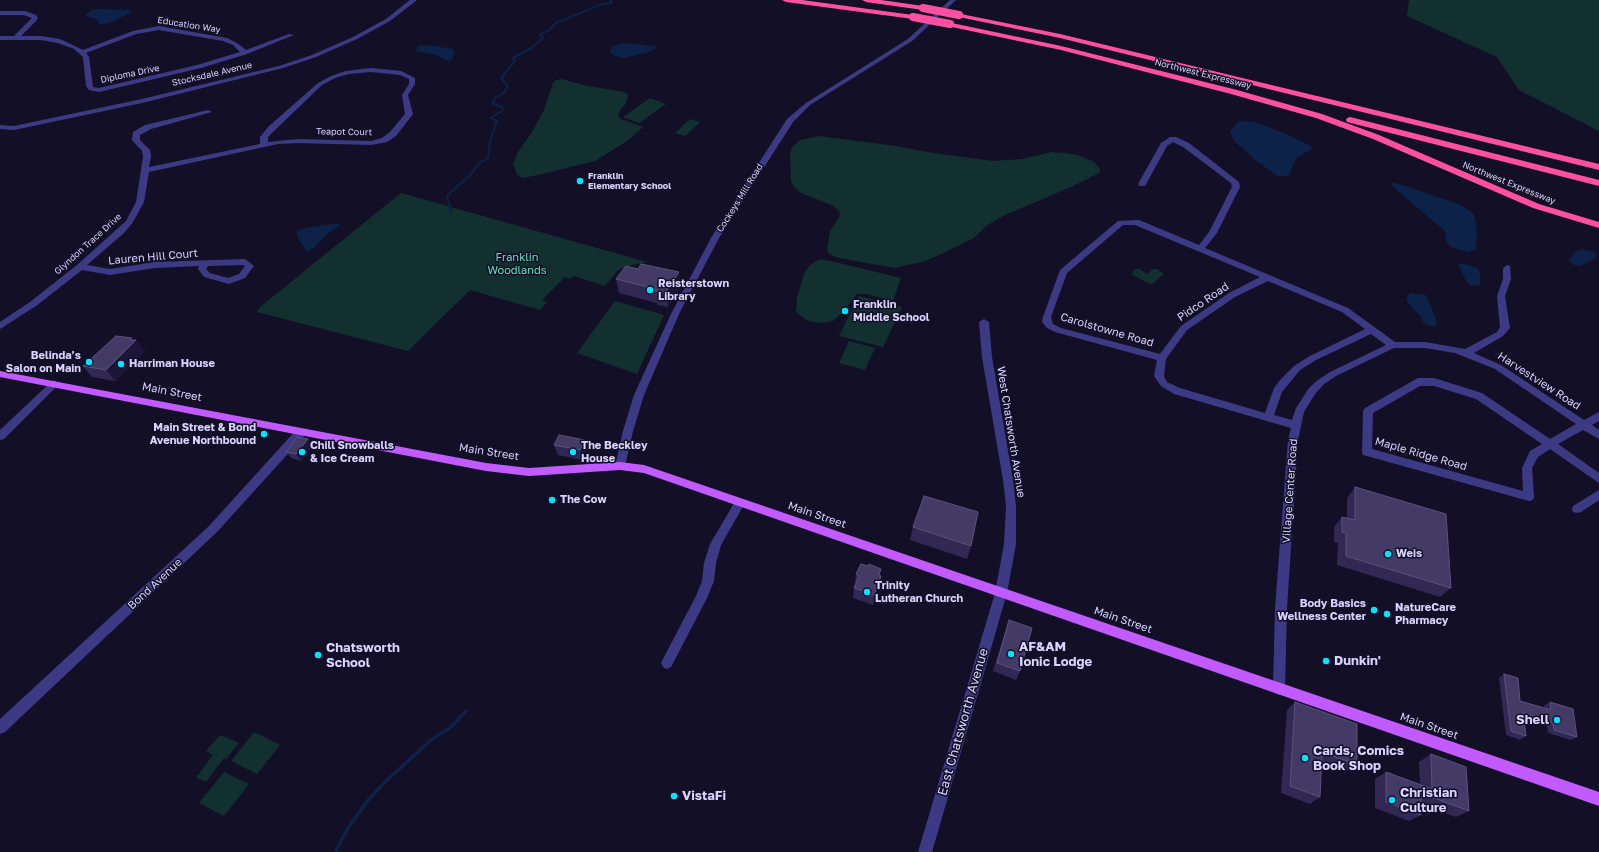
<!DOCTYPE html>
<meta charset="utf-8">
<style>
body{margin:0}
canvas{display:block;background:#130f26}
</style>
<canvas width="1599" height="852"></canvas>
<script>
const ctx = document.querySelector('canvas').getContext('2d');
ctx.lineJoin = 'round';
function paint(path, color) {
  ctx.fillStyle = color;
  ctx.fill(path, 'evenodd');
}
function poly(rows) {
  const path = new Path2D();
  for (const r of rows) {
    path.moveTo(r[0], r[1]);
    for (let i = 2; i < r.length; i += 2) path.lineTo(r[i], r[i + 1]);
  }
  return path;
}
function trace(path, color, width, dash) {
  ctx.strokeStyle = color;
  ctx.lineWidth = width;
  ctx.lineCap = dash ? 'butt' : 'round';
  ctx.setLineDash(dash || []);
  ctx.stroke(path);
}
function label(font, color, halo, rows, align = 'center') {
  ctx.font = font + ' "Golos Text",sans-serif';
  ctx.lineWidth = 3;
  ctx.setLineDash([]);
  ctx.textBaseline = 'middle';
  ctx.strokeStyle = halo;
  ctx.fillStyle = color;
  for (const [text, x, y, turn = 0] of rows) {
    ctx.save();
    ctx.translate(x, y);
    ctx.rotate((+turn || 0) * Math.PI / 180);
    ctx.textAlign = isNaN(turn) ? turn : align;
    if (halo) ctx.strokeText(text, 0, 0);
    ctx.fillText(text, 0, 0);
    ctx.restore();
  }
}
const green = poly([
 [1409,0,1599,0,1599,131,1519,90,1497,57,1407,16],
 [562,79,583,85,624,92,628,95,626,103,620,110,618,116,621,119,643,127,627,141,595,161,538,175,522,178,517,174,513,164,518,152,532,132,544,110,553,83,556,80],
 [650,98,666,104,639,123,623,117],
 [690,119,700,122,685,136,675,133],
 [819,136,896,146,933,153,993,161,1022,159,1052,152,1064,153,1077,155,1093,161,1100,169,1099,173,1071,187,1005,215,986,226,974,238,941,254,925,261,895,268,839,258,829,254,827,249,830,231,840,216,839,211,834,206,801,193,794,187,791,181,790,155,792,147,800,140],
 [401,193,647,262,632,265,618,270,605,286,574,276,570,279,565,277,542,300,547,302,540,310,470,290,408,351,257,312,260,307],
 [819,260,826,260,901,278,893,301,866,294,857,294,845,309,833,321,821,323,808,321,796,312,797,298,804,274,811,264],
 [1135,269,1139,269,1147,274,1153,269,1157,269,1164,274,1152,284,1148,283,1133,275,1132,272],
 [859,296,902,307,883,347,839,336],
 [615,301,664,315,637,374,577,353],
 [849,341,875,348,865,370,839,363],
 [254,732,280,745,257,774,231,761],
 [220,735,239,743,226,759,224,758,206,782,196,778,213,755,206,751],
 [224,772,249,784,224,816,199,803]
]);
const water = poly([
 [97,9,129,10,132,12,111,22,100,25,96,19,85,16,91,10],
 [623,43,655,46,656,48,650,52,624,58,616,56,610,53,612,47],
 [427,45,453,49,454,51,452,60,448,61,436,55,416,51,418,46],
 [1239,121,1255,122,1286,134,1311,146,1312,149,1299,156,1294,162,1289,175,1279,177,1258,162,1234,141,1230,131],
 [1391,183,1396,183,1458,204,1470,211,1474,214,1477,231,1476,249,1468,252,1453,248,1446,242,1445,231,1393,187],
 [337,223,340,225,326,235,313,249,307,252,297,236,297,231,306,228],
 [1582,249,1591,251,1595,253,1596,256,1594,259,1580,266,1574,265,1569,260,1575,252],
 [1460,263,1477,268,1480,273,1480,285,1472,286,1467,283,1458,264],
 [1411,293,1426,295,1436,319,1437,324,1434,327,1428,325,1423,322,1421,317,1407,301,1407,296]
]);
const streamFar2 = poly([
 [450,208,447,196,471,174,479,163,488,158,490,141,497,121,491,118,502,111,503,107,493,104,495,98,504,93,508,86,501,78,515,61,513,58,530,49,543,38,540,35,549,30,556,23,602,4,611,3,611,0]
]);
const streamFar1 = poly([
 [450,207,451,213]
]);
const stream = poly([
 [335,852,348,828,368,800,385,782,431,740,451,727,466,711]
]);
const minor = poly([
 [410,0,417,0,390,21,357,39,316,57,283,68,142,103,14,130,0,129,0,125,14,126,142,99,279,66,312,55,353,37,386,19,410,0],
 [950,0,956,0,912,41,810,105,793,122,719,238,679,314,644,395,633,431,625,466,624,469,620,470,616,469,615,466,623,431,634,395,671,314,711,238,787,119,806,103,908,39,950,0],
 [0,11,25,11,36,15,38,18,36,21,21,36,41,36,60,39,83,50,133,31,159,26,227,38,237,43,246,50,289,34,294,35,247,54,201,68,99,92,89,90,86,86,83,57,74,49,58,43,41,40,0,40,0,36,14,36,32,18,24,15,0,15,0,11],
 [159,30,223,41,233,45,240,52,197,65,99,88,93,87,89,57,86,53,136,34,159,30],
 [371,68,401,71,415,78,415,84,408,95,413,114,396,136,387,142,371,145,298,143,278,144,149,172,144,202,133,222,124,233,87,265,110,269,155,262,245,259,254,266,245,278,229,284,204,277,198,269,199,266,155,268,110,275,82,270,36,306,0,329,0,322,30,302,77,265,126,221,136,202,143,157,142,151,132,140,133,132,145,125,208,110,212,112,151,129,140,135,140,140,150,150,151,157,149,167,260,144,260,137,268,127,318,83,331,76,346,71,371,68],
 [371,72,400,75,409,79,409,84,402,95,405,114,390,132,382,138,371,141,298,139,268,142,268,137,274,131,322,85,335,78,349,74,371,72],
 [243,265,245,266,239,274,228,278,210,273,206,269,208,266,243,265],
 [1170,137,1176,137,1189,143,1239,182,1240,187,1217,233,1205,248,1348,308,1395,342,1425,342,1465,349,1497,332,1500,327,1497,296,1503,279,1503,268,1507,265,1510,266,1511,279,1505,296,1510,328,1503,336,1474,353,1501,365,1584,420,1599,412,1599,421,1592,425,1599,430,1599,439,1583,430,1558,444,1599,473,1599,483,1550,449,1538,457,1532,468,1534,497,1533,500,1529,501,1367,456,1363,455,1362,452,1363,411,1365,408,1418,378,1434,378,1482,393,1550,439,1576,424,1495,369,1455,353,1425,348,1394,348,1336,376,1324,384,1315,394,1304,412,1298,440,1287,608,1285,689,1283,693,1279,695,1275,693,1273,689,1275,608,1288,440,1291,428,1174,394,1161,386,1154,376,1157,360,1055,332,1047,328,1042,322,1043,317,1060,270,1118,221,1139,220,1199,245,1209,232,1232,187,1231,183,1183,147,1173,142,1167,146,1145,186,1139,186,1138,184,1161,143,1170,137],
 [1123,225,1135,225,1260,277,1229,293,1181,326,1160,354,1061,328,1053,324,1051,317,1067,273,1123,225],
 [1268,281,1342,312,1365,329,1310,356,1294,366,1281,379,1274,388,1265,413,1180,388,1167,382,1164,376,1166,359,1187,330,1235,297,1268,281],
 [1371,334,1386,345,1330,372,1318,380,1309,388,1296,408,1292,420,1274,415,1282,392,1300,370,1316,360,1371,334],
 [1420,386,1434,386,1476,399,1542,444,1530,451,1522,468,1523,491,1372,449,1373,413,1420,386],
 [984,319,989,322,992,357,1013,480,1016,506,1016,544,1007,593,932,852,918,852,995,593,1004,544,1006,506,1003,480,982,357,979,322,984,319],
 [54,380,59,384,4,439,0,440,0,430,51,382,54,380],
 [301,428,305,429,306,432,305,435,217,532,5,732,0,734,0,719,209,526,297,429,301,428],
 [1599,490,1599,500,1581,512,1577,513,1573,512,1572,509,1573,506,1599,490],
 [740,499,744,500,745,503,721,545,716,563,714,581,707,598,671,667,667,669,663,667,661,663,663,659,696,596,702,581,704,563,710,544,736,500,740,499]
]);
const major = poly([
 [0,371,486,463,529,468,620,462,644,465,1599,792,1599,806,644,473,620,470,529,476,486,471,0,377,0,371]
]);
const highway = poly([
 [782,0,802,0,913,15,917,17,913,19,786,2,782,0],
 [862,0,881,0,923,6,927,8,923,10,866,2,862,0],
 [956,13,1060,34,1599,164,1599,170,1060,38,959,17,956,17,956,13],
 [947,22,1061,46,1237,90,1322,114,1379,135,1539,204,1599,222,1599,228,1533,208,1373,139,1316,118,1231,94,1061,50,947,26,947,22],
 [1350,117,1599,180,1599,186,1347,122,1346,120,1347,118,1350,117]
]);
const highwayBridge = poly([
 [923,8,959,15],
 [913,17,950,24]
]);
const wall = poly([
 [616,279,681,286,668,307,658,305,657,303,619,293],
 [132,338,145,351,115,381,92,377,83,366],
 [585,440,588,450,583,460,558,455,554,445],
 [313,446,301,461,291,458,286,452],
 [1355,487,1451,588,1440,597,1337,565,1338,543,1334,542,1334,527,1342,517,1347,518,1347,498],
 [913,527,971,546,967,559,910,540],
 [856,574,881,576,880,585,873,605,853,598,854,588,856,584,855,584],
 [1009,620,1020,671,1016,680,993,671,1006,629],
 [1504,674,1520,701,1544,708,1544,706,1550,702,1577,737,1571,740,1548,733,1547,726,1523,719,1526,736,1520,740,1506,735,1499,678],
 [1295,702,1357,764,1346,771,1321,763,1320,797,1310,804,1281,793,1287,710],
 [1431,754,1469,811,1456,817,1421,804,1421,815,1409,821,1375,808,1375,779,1386,772,1420,784,1419,762]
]);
const shadedWall = poly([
 [679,272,681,286,668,307,665,293],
 [132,338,135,342,136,340,145,351,115,381,106,370],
 [308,439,313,446,301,461,296,454],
 [585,440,588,450,583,460,580,450],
 [881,576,880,585,873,605,874,595]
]);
const building = poly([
 [641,264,679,272,665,293,655,291,656,289,616,279,626,266,638,269,641,264],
 [116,336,132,338,130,340,136,340,106,370,83,366,116,336],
 [559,435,585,440,580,450,554,445,559,435],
 [297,437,308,439,296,454,286,452,297,437],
 [1355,487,1446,514,1451,588,1346,556,1346,533,1342,532,1342,517,1355,520,1355,487],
 [924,496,978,512,971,546,913,527,924,496],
 [861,564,868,566,869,564,881,569,879,575,881,576,874,595,854,588,859,576,856,574,861,564],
 [1009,620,1032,628,1020,671,997,663,1009,620],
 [1504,674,1518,678,1520,701,1551,710,1550,702,1573,709,1577,737,1554,730,1553,723,1523,713,1526,736,1511,731,1504,674],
 [1295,702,1357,724,1357,764,1322,753,1320,797,1290,786,1295,702],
 [1431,754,1466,767,1469,811,1421,793,1421,815,1386,802,1386,772,1432,789,1431,754]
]);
const markers = [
 [580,181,4,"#00e5ff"],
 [650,290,4,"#00e5ff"],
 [845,311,4,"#00e5ff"],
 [89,362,4,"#00e5ff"],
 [121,364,4,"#00e5ff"],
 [264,434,4,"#00e5ff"],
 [302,452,4,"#00e5ff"],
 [573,452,4,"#00e5ff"],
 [552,500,4,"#00e5ff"],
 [1388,554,4,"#00e5ff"],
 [867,592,4,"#00e5ff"],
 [1374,610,4,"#00e5ff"],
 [1387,614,4,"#00e5ff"],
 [1011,654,4,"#00e5ff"],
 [318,655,4,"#00e5ff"],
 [1326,661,4,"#00e5ff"],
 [1557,720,4,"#00e5ff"],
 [1305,758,4,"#00e5ff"],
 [674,796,4,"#00e5ff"],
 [1392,800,4,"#00e5ff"]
];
const farStreetnames = [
 ["Education Way",189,25,9],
 ["Diploma Drive",130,74,-12],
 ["Stocksdale Avenue",212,74,-13],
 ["Northwest Expressway",1203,74,14],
 ["Teapot Court",344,132,1],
 ["Northwest Expressway",1509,183,22],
 ["Cockeys Mill Road",740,198,-58],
 ["Glyndon Trace Drive",88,244,-42]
];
const farPoinames = [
 ["Franklin",588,176],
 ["Elementary School",588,186]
];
const streetNames = [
 ["Lauren Hill Court",153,257,-5],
 ["Pidco Road",1203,302,-34],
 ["Carolstowne Road",1107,330,16],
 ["Harvestview Road",1539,381,33],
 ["Main Street",172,392,11],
 ["West Chatsworth Avenue",1011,432,81],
 ["Main Street",489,452,9],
 ["Maple Ridge Road",1421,454,16],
 ["Village Center Road",1290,491,-86],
 ["Main Street",817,515,19],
 ["Bond Avenue",155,584,-43],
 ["Main Street",1123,620,19],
 ["Main Street",1429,726,19]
];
const parkNames = [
 ["Franklin",517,258],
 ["Woodlands",517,271]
];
const poiNames = [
 ["Reisterstown",658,284],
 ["Library",658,297],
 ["Franklin",853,305],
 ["Middle School",853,318],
 ["Belinda’s",81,356,"right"],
 ["Salon on Main",81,369,"right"],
 ["Harriman House",129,364],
 ["Main Street & Bond",256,428,"right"],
 ["Avenue Northbound",256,441,"right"],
 ["Chill Snowballs",310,446],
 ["& Ice Cream",310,459],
 ["The Beckley",581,446],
 ["House",581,459],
 ["The Cow",560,500],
 ["Weis",1396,554],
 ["Trinity",875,586],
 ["Lutheran Church",875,599],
 ["Body Basics",1366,604,"right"],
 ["Wellness Center",1366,617,"right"],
 ["NatureCare",1395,608],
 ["Pharmacy",1395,621]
];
const nearPoinames = [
 ["AF&AM",1019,647],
 ["Ionic Lodge",1019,662],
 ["Chatsworth",326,648],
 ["School",326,663],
 ["Dunkin'",1334,661],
 ["Shell",1549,720,"right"],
 ["Cards, Comics",1313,751],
 ["Book Shop",1313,766],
 ["Christian",1400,793],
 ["Culture",1400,808],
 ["VistaFi",682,796]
];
const nearStreetnames = [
 ["East Chatsworth Avenue",963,722,-74]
];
paint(green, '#12302f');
paint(water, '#0c2248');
trace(streamFar2, '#0c2248', 2);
trace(streamFar1, '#0c2248', 2.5);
trace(stream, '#0c2248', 3.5);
paint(minor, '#3d3a85');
paint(major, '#c25bff');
paint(highway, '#ff4fa3');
trace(highwayBridge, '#ff4fa3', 8);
paint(wall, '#312854');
paint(shadedWall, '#1d163a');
paint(building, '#433a66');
trace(building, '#5a527e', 1);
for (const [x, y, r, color] of markers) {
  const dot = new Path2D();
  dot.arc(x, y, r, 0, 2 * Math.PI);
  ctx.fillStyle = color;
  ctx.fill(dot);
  trace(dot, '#130f26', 1.5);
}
label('9px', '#d9d4ff', '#130f26', farStreetnames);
label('bold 9px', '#d9d4ff', '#130f26', farPoinames, 'left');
label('11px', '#d9d4ff', '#130f26', streetNames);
label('11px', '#5fe0c0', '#130f26', parkNames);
label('bold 11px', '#d9d4ff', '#130f26', poiNames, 'left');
label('bold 13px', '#d9d4ff', '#130f26', nearPoinames, 'left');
label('13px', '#d9d4ff', '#130f26', nearStreetnames);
</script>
